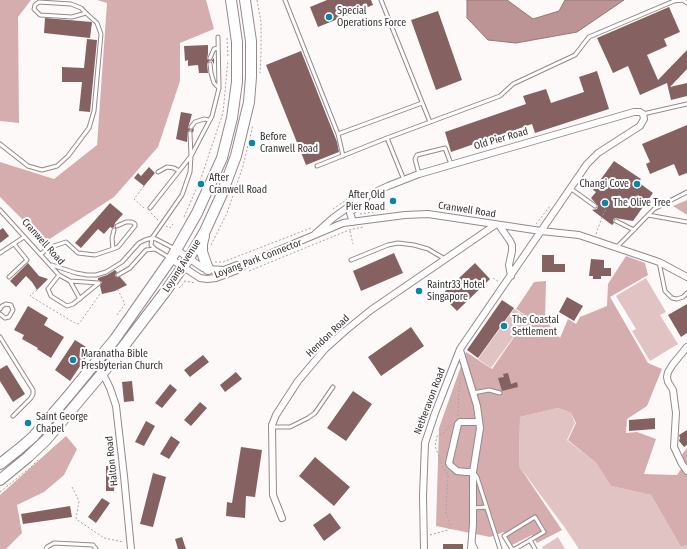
<!DOCTYPE html>
<style>
body{margin:0}
canvas{display:block;background:#fef9f9}
</style>
<canvas width="687" height="549"></canvas>
<script>
const ctx = document.querySelector('canvas').getContext('2d');
ctx.lineJoin = 'round';
function paint(path, color) {
  ctx.fillStyle = color;
  ctx.fill(path, 'evenodd');
}
function poly(rows) {
  const path = new Path2D();
  for (const r of rows) {
    path.moveTo(r[0], r[1]);
    for (let i = 2; i < r.length; i += 2) path.lineTo(r[i], r[i + 1]);
  }
  return path;
}
function trace(path, color, width, dash) {
  ctx.strokeStyle = color;
  ctx.lineWidth = width;
  ctx.lineCap = dash ? 'butt' : 'round';
  ctx.setLineDash(dash || []);
  ctx.stroke(path);
}
function label(font, color, halo, rows, align = 'center') {
  ctx.font = font + ' "Fira Sans Condensed",sans-serif';
  ctx.lineWidth = 4;
  ctx.setLineDash([]);
  ctx.textBaseline = 'middle';
  ctx.strokeStyle = halo;
  ctx.fillStyle = color;
  for (const [text, x, y, turn = 0] of rows) {
    ctx.save();
    ctx.translate(x, y);
    ctx.rotate((+turn || 0) * Math.PI / 180);
    ctx.textAlign = isNaN(turn) ? turn : align;
    if (halo) ctx.strokeText(text, 0, 0);
    ctx.fillText(text, 0, 0);
    ctx.restore();
  }
}
const green = poly([
 [646,278,666,312,660,315,678,344,650,361,632,331,636,329,616,296],
 [514,309,528,317,491,368,478,359],
 [558,408,571,413,575,423,567,440,596,463,611,486,651,495,681,547,687,545,687,549,579,549,565,528,519,466,520,417],
 [558,537,565,549,543,549,542,547]
]);
const forest = poly([
 [0,0,31,0,18,17,19,123,0,121],
 [97,0,206,0,214,29,180,43,180,81,158,147,114,197,45,242,0,197,0,162,54,179,97,145,107,3],
 [687,200,687,215,673,206],
 [626,256,645,263,648,275,610,297,648,363,662,369,647,406,627,419,626,433,637,432,656,439,644,474,677,475,685,463,681,456,687,448,687,545,681,547,651,495,611,486,596,463,568,440,576,423,571,413,558,408,520,417,519,466,562,530,537,543,532,535,512,545,504,532,490,537,436,526,439,428,466,352,492,369,528,317,516,309,534,282,546,281,545,320,560,338,568,319,576,324,580,317,607,306,608,284],
 [66,436,77,449,64,475,44,492,17,505,22,533,6,549,0,549,0,495]
]);
const water = poly([
 [467,0,507,0,533,19,559,11,565,0,624,0,577,32,516,43,488,40,467,18,467,0]
]);
const building = poly([
 [327,0,371,0,373,5,318,27,310,7],
 [669,7,680,32,664,39,667,46,647,55,658,80,687,50,687,69,670,87,687,83,687,96,671,100,667,83,640,95,628,66,613,73,597,38],
 [438,11,462,80,436,90,411,20],
 [45,18,92,22,90,38,44,33],
 [87,39,97,40,90,112,79,111,82,82,62,82,62,67,84,68],
 [208,45,208,54,207,59,211,61,214,58,214,64,212,61,209,61,207,64,208,73,199,73,198,65,188,66,188,60,185,61,184,46],
 [301,51,337,142,339,152,306,165,266,65],
 [597,71,609,109,535,133,532,124,451,152,445,132,526,104,523,96,546,89,551,103,584,92,579,77],
 [181,112,192,114,188,128,191,130,194,128,193,133,191,130,188,131,187,142,176,139],
 [687,125,687,173,679,176,674,164,650,174,646,164,650,162,642,144],
 [614,161,641,179,638,182,653,193,633,221,615,218,613,220,614,223,612,225,592,210,597,209,598,206,591,198,596,192,593,190],
 [149,167,155,173,144,186,134,178,138,173,141,176],
 [110,203,123,214,115,223,114,227,112,228,110,227,104,234,98,229,81,248,75,243],
 [3,228,9,236,0,243,0,230],
 [394,253,403,273,361,291,353,271],
 [542,255,554,255,554,264,565,264,565,272,542,272],
 [591,259,604,260,604,268,611,268,611,276,601,276,601,279,593,279,593,276,589,276],
 [28,263,39,276,48,279,37,290,32,282,26,276,16,287,10,281],
 [475,263,490,279,457,311,441,295],
 [115,270,117,272,115,275,116,277,120,277,127,285,115,291,102,294,100,286,102,282,98,280,98,278,107,275],
 [567,297,583,306,574,321,559,312],
 [502,300,514,308,478,358,467,350],
 [687,304,687,333,681,337,668,315],
 [28,306,48,318,44,325,64,337,51,358,37,349,38,348,22,339,24,335,14,330],
 [411,327,424,346,381,376,368,357],
 [75,340,91,350,70,381,55,370],
 [203,355,209,362,190,377,184,370],
 [7,365,25,394,13,402,0,381,0,369],
 [236,372,242,379,225,392,220,385],
 [508,373,511,384,517,382,518,387,502,391,498,378,504,377,503,374],
 [132,381,134,401,124,402,122,382],
 [170,384,177,390,162,408,155,403],
 [353,391,372,404,346,441,327,428],
 [200,402,207,408,191,426,184,420],
 [655,418,655,429,629,431,629,420],
 [146,421,155,426,144,446,135,442],
 [687,430,687,445,684,447,679,441,680,438,679,435],
 [171,436,180,442,169,459,160,454],
 [241,447,262,450,255,497,246,496,245,518,226,516,227,502,232,503],
 [315,457,350,487,334,506,299,476],
 [106,466,115,466,114,491,106,491],
 [153,473,166,477,153,527,140,524],
 [102,498,110,503,96,523,88,517],
 [70,506,72,517,23,524,21,514],
 [330,513,341,528,324,541,313,525],
 [182,537,186,549,178,549,175,539],
 [443,544,463,544,463,549,443,549]
]);
const path = poly([
 [257,0,261,22,261,56,260,73],
 [227,38,228,57],
 [144,186,134,199,144,208],
 [333,209,355,194],
 [151,213,159,221],
 [360,214,388,210],
 [184,217,201,178,223,113,228,60],
 [536,224,550,206],
 [166,226,170,228,173,224],
 [350,231,353,244],
 [596,234,604,212,607,209],
 [211,245,227,213,243,166,253,125],
 [215,262,223,262,311,228],
 [249,271,349,230,363,227],
 [493,278,499,282],
 [184,281,196,283],
 [179,288,185,282],
 [37,290,30,296,75,323,78,324,81,321,100,294,102,293],
 [117,315,125,304,118,290],
 [458,416,459,388,461,377],
 [72,487,79,501,76,519,104,538,123,542],
 [0,492,31,467,38,460],
 [430,535,448,530,450,528,450,524,446,512,448,475,441,462,435,446,437,436,444,433,451,424]
]);
const service = poly([
 [285,0,338,134,343,156],
 [381,0,430,122],
 [210,58,214,49,218,48],
 [210,64,211,73,214,83,219,88],
 [643,114,687,104],
 [191,127,195,122,204,119,209,120],
 [338,134,422,103],
 [387,138,404,180],
 [0,144,28,166,42,170,57,166,68,156,89,128,94,111,101,34,97,23,86,13,81,8,71,4,39,2,35,5,34,9,40,15,72,17,86,13],
 [317,166,387,138,500,96,513,84,575,55,589,37,674,1,683,0,687,3],
 [158,172,167,167,174,168,179,171],
 [419,174,415,159,417,155,445,148,451,164],
 [570,188,595,206],
 [150,208,191,156,190,133],
 [0,210,59,275,70,281,99,283],
 [648,215,687,222],
 [616,221,634,230],
 [114,230,112,238,113,249,118,247,135,226,135,224,132,222,126,222,117,226],
 [617,247,654,209,687,192],
 [155,249,151,245,152,238,182,195,190,172,191,156,212,116,219,88,218,37],
 [0,253,24,237],
 [41,254,48,248,66,242,78,253,95,255,113,249],
 [351,260,388,245,398,243,414,245,428,249,445,259],
 [659,262,665,291,672,298,677,299,683,297,687,293],
 [52,265,76,273,87,275,96,275,106,272,122,262,139,243,145,240,152,238,156,239,175,249],
 [59,275,48,289,51,296,67,306,73,304,99,283],
 [118,275,130,268,146,250,155,249,170,258],
 [9,277,27,260,14,244],
 [70,281,80,299],
 [0,309,2,306,6,304,11,305,13,310,9,317,5,318,0,314],
 [0,337,33,390,33,394,31,398,13,416],
 [473,393,489,390,500,393],
 [272,427,290,427,308,418,315,413,333,387],
 [474,473,477,477,500,549],
 [473,508,486,507],
 [530,540,535,549],
 [473,543,476,549],
 [46,549,47,547,54,543,93,545,96,549],
 [512,549,504,536,535,517,544,532,515,549]
]);
const minor = poly([
 [353,222,350,213,358,204,365,201,367,196],
 [499,225,510,241,512,245,512,251,509,265,511,276],
 [315,234,333,218,361,198,367,196,388,186,419,174,634,112,640,112,643,114,644,119,640,126,598,153,587,164,460,349,435,413,425,443,423,496,424,549],
 [177,250,203,268,208,269,224,270,237,265,243,265],
 [171,259,200,278,207,279,216,278,235,271,248,263,343,223,405,215,428,214,541,231,579,235,659,262,687,277],
 [687,347,673,364,668,372,667,377,668,382,673,390,674,398,676,413,674,447,682,464,687,471],
 [460,350,477,406,480,428,473,472,473,524,471,549],
 [103,374,110,388,116,406,124,476,131,549],
 [473,472,466,472,457,471,450,465,449,463,458,424,460,422,479,422],
 [282,518,273,495,272,425,276,415,298,381,325,349,345,331,371,310,495,225]
]);
const primary = poly([
 [204,236,202,244,202,252,208,269],
 [0,464,19,449,33,437,69,395,115,339,171,259,197,213,222,158,232,118,237,82,237,42,231,0],
 [0,480,28,457,46,440,110,364,165,292,189,258,205,231,221,196,236,156,249,102,251,77,251,41,245,0]
]);
const markers = [
 [329,17,4,"#0b84a9"],
 [252,143,4,"#0b84a9"],
 [201,184,4,"#0b84a9"],
 [637,184,4,"#0b84a9"],
 [393,201,4,"#0b84a9"],
 [605,203,4,"#0b84a9"],
 [419,291,4,"#0b84a9"],
 [504,326,4,"#0b84a9"],
 [73,360,4,"#0b84a9"],
 [28,423,4,"#0b84a9"]
];
const poiNames = [
 ["Special",337,11],
 ["Operations Force",337,23],
 ["Before",260,137],
 ["Cranwell Road",260,149],
 ["After",209,178],
 ["Cranwell Road",209,190],
 ["Changi Cove",629,184,"right"],
 ["After Old",385,195,"right"],
 ["Pier Road",385,207,"right"],
 ["The Olive Tree",613,203],
 ["Raintr33 Hotel",427,285],
 ["Singapore",427,297],
 ["The Coastal",512,320],
 ["Settlement",512,332],
 ["Maranatha Bible",81,354],
 ["Presbyterian Church",81,366],
 ["Saint George",36,417],
 ["Chapel",36,429]
];
const streetNames = [
 ["Old Pier Road",501,139,-16],
 ["Cranwell Road",467,210,9],
 ["Cranwell Road",43,242,48],
 ["Loyang Park Connector",258,259,-21],
 ["Loyang Avenue",182,266,-57],
 ["Hendon Road",328,336,-44],
 ["Netheravon Road",430,401,-69],
 ["Halton Road",112,461,-96]
];
paint(green, '#e2c3c3');
paint(forest, '#d6adae');
paint(water, '#bd9495');
trace(water, '#947677', 1);
paint(building, '#866162');
trace(service, '#95898a', 5);
trace(minor, '#95898a', 8);
trace(primary, '#95898a', 12);
trace(path, '#a9a4a4', 1, [2, 2]);
trace(service, '#fff', 3);
trace(minor, '#fff', 6);
trace(primary, '#fff', 10);
for (const [x, y, r, color] of markers) {
  const dot = new Path2D();
  dot.arc(x, y, r, 0, 2 * Math.PI);
  ctx.fillStyle = color;
  ctx.fill(dot);
  trace(dot, '#fff', 1.5);
}
label('10px', '#363131', '#fff', poiNames, 'left');
label('10px', '#363131', '#fff', streetNames);
</script>
